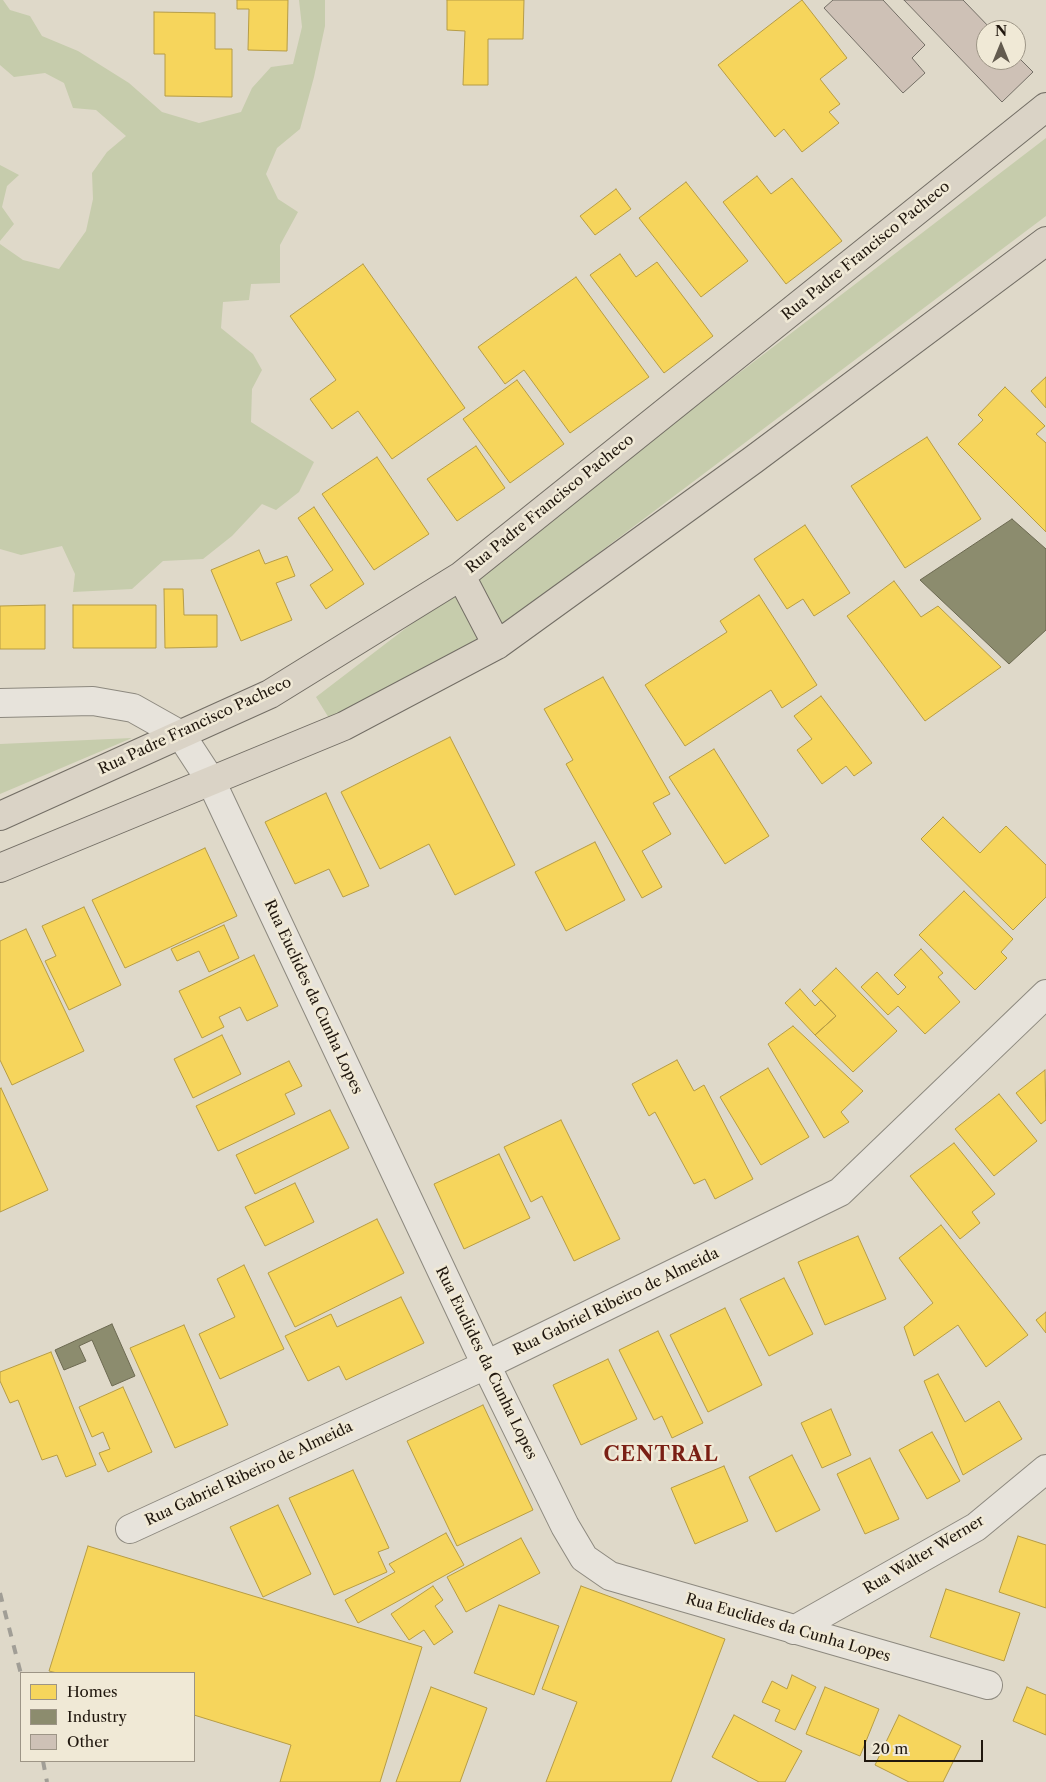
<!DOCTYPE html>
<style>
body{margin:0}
#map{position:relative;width:1046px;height:1782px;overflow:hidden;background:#dfd9c9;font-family:"Libre Caslon Text",serif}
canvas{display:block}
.legend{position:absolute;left:20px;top:1672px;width:175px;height:90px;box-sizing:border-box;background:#f0e9d6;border:1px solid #9d9586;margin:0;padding:6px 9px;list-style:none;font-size:15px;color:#20170e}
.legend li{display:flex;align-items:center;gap:10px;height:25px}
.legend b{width:25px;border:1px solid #9d9586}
.north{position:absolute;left:976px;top:20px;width:50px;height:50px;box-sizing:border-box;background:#f0e9d6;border:1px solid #9d9586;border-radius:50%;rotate:0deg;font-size:14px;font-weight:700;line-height:20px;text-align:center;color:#20170e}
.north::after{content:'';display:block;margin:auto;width:18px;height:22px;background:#635b4f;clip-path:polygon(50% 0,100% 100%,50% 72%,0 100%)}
.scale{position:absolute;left:864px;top:1740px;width:119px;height:22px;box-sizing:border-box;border:2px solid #20170e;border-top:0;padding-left:6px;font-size:15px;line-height:18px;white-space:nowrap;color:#20170e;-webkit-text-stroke:4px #f0e9d6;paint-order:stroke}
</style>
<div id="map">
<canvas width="1046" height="1782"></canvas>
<ul class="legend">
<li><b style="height:14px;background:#f6d55c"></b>Homes</li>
<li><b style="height:14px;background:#8c8c6e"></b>Industry</li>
<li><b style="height:14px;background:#cec1b6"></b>Other</li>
</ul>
<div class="north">N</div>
<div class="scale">20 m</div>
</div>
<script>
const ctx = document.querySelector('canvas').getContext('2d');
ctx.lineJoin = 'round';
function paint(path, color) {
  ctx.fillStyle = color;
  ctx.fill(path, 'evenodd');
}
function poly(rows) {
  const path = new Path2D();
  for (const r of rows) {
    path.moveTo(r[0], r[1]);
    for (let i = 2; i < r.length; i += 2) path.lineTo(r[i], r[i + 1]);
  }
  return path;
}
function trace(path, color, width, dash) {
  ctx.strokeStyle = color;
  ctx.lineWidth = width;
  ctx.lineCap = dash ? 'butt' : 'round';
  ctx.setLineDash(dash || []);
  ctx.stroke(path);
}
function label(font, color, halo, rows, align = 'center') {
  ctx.font = font + ' "Libre Caslon Text",serif';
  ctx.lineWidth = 5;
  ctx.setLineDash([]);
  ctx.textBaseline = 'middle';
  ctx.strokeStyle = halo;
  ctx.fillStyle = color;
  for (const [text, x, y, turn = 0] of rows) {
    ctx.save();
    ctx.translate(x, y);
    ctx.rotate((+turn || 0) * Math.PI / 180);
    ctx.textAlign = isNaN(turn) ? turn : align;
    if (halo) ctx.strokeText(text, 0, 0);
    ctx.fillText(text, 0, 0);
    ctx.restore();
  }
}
const green = poly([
 [0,0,3,0,10,10,30,16,42,36,78,51,129,83,162,112,199,123,241,112,252,88,271,67,293,64,302,27,299,0,325,0,325,26,314,77,300,129,277,148,266,174,278,199,298,212,280,245,280,283,251,284,249,300,223,302,221,328,253,354,262,370,252,389,251,422,314,462,299,492,276,510,262,504,232,536,203,559,163,561,132,589,73,592,75,574,62,546,21,555,0,549,0,244,23,260,59,269,86,231,93,199,92,173,107,152,126,136,96,110,73,108,64,83,45,73,14,77,0,65],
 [1046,138,1046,216,471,649,332,723,316,697],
 [0,165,19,175,7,186,2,207,14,224,0,241],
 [132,738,0,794,0,744]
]);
const homes = poly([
 [237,0,288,0,287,51,248,50,249,9,237,9,237,0],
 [447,0,524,0,523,39,488,39,488,85,463,85,465,31,447,30,447,0],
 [802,0,847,58,820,79,840,104,829,112,839,123,802,152,784,129,775,137,718,65,802,0],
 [154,12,215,13,215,49,232,49,232,97,165,96,165,54,154,54,154,12],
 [757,176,771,194,792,178,842,241,786,284,723,202,757,176],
 [686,182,748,261,701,297,639,218,686,182],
 [616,189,631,209,595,235,580,216,616,189],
 [620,254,636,277,657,262,713,336,664,373,590,275,620,254],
 [363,264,465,408,392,459,358,411,332,429,310,399,336,380,290,316,363,264],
 [576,277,649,377,570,433,524,370,505,384,478,347,576,277],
 [1046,377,1046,408,1031,391,1046,377],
 [517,380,564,444,510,483,463,419,517,380],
 [1005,387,1045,426,1036,434,1046,443,1046,532,958,444,983,420,978,415,1005,387],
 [927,437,981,519,905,568,851,486,927,437],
 [476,446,505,488,457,521,427,479,476,446],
 [377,457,429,534,374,570,322,494,377,457],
 [314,507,364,584,326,609,310,585,333,570,298,518,314,507],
 [805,525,850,593,814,616,803,599,787,609,754,559,805,525],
 [259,550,265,564,287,556,295,576,276,583,292,620,241,641,211,570,259,550],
 [894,581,921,617,938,606,1001,667,925,721,847,616,894,581],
 [164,589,183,589,184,615,217,615,217,647,165,648,164,589],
 [759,595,817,685,782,708,771,690,685,746,645,685,727,632,720,621,759,595],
 [45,605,45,649,0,649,0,606,45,605],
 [73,605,156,605,156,648,73,648,73,605],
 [603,677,670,794,653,803,671,834,642,851,662,887,642,898,566,764,573,760,544,709,603,677],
 [821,696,872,763,854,776,846,766,822,784,797,750,812,739,794,716,821,696],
 [450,737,515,865,455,895,429,844,380,869,341,792,450,737],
 [714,749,769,836,725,864,669,777,714,749],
 [326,793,369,886,343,897,329,869,295,884,265,822,326,793],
 [943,817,980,853,1006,826,1046,865,1046,897,1013,930,921,839,943,817],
 [595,842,625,900,566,931,535,872,595,842],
 [205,848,237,916,125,968,92,900,205,848],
 [964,891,1013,939,1001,952,1007,958,975,990,919,935,964,891],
 [84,907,121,985,69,1010,45,961,56,956,42,926,84,907],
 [224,925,239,958,209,972,199,951,177,961,171,949,224,925],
 [26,929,84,1051,12,1085,0,1060,0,941,26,929],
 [921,949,943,973,938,977,960,1002,925,1034,898,1006,888,1015,861,987,877,972,898,995,906,987,894,975,921,949],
 [254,955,278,1006,247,1021,240,1007,219,1017,224,1027,202,1038,179,991,254,955],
 [836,968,897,1031,853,1072,815,1035,836,1016,812,991,836,968],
 [800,989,815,1006,821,1000,836,1016,815,1035,785,1003,800,989],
 [793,1026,863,1091,841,1112,849,1122,824,1138,768,1044,793,1026],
 [222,1035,241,1074,193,1098,174,1059,222,1035],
 [677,1060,694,1091,704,1085,753,1179,715,1199,705,1179,694,1184,655,1112,649,1116,632,1084,677,1060],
 [289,1061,302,1086,285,1094,295,1114,218,1151,196,1106,289,1061],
 [768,1068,809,1137,761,1165,720,1097,768,1068],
 [1045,1070,1046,1120,1041,1124,1016,1093,1045,1070],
 [1,1088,48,1190,0,1212,0,1089,1,1088],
 [999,1094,1037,1141,994,1176,955,1129,999,1094],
 [330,1110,349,1148,255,1194,236,1155,330,1110],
 [561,1120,620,1239,574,1261,542,1196,531,1202,504,1147,561,1120],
 [954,1143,995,1194,972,1212,980,1223,960,1239,910,1176,954,1143],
 [499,1154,530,1218,464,1249,434,1184,499,1154],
 [295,1183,314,1222,265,1246,245,1207,295,1183],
 [377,1219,404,1273,295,1327,268,1273,377,1219],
 [941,1225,1028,1335,986,1367,958,1325,914,1356,904,1327,933,1303,899,1258,941,1225],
 [858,1236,886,1299,825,1325,798,1262,858,1236],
 [244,1265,284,1349,220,1379,199,1334,235,1317,217,1279,244,1265],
 [784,1278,813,1334,769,1356,740,1299,784,1278],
 [401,1297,424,1343,346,1380,339,1366,308,1381,285,1336,331,1314,337,1327,401,1297],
 [725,1308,762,1385,708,1412,670,1335,725,1308],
 [1046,1312,1046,1333,1036,1320,1046,1312],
 [184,1325,228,1425,175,1448,130,1348,184,1325],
 [658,1331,703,1423,672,1438,662,1416,654,1420,619,1350,658,1331],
 [51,1352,96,1465,66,1477,57,1455,42,1460,18,1400,10,1403,0,1381,0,1372,51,1352],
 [608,1359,637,1419,581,1445,553,1385,608,1359],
 [938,1374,965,1422,999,1401,1022,1439,963,1475,924,1381,938,1374],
 [123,1387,152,1452,108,1472,99,1453,110,1449,103,1432,92,1437,79,1407,123,1387],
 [483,1405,533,1510,457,1546,407,1441,483,1405],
 [831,1409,851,1455,822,1468,801,1423,831,1409],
 [932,1432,960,1481,927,1499,899,1450,932,1432],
 [792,1455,820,1510,776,1532,749,1477,792,1455],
 [870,1458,899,1519,865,1534,837,1474,870,1458],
 [724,1466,748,1521,695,1544,671,1488,724,1466],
 [353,1470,389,1548,378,1552,387,1572,334,1595,289,1498,353,1470],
 [278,1505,311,1574,263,1597,230,1527,278,1505],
 [446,1533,464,1565,358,1623,345,1600,395,1572,389,1564,446,1533],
 [1018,1536,1046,1545,1046,1608,999,1592,1018,1536],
 [521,1538,540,1573,466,1612,447,1577,521,1538],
 [88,1546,422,1647,380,1782,280,1782,291,1745,194,1715,194,1673,57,1673,49,1671,88,1546],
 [433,1586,443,1600,435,1606,453,1632,434,1645,424,1630,409,1640,391,1614,433,1586],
 [581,1586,725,1639,671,1782,546,1782,577,1702,542,1689,581,1586],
 [946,1589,1020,1613,1004,1661,930,1637,946,1589],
 [499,1605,559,1626,534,1695,474,1673,499,1605],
 [792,1675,816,1687,795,1730,775,1721,780,1710,762,1702,772,1681,787,1689,792,1675],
 [431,1687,487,1708,460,1782,396,1782,431,1687],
 [825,1687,879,1709,860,1756,806,1734,825,1687],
 [1027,1687,1046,1695,1046,1735,1013,1721,1027,1687],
 [734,1715,802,1751,785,1782,759,1782,712,1757,734,1715],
 [899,1715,961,1746,943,1782,909,1782,875,1765,899,1715]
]);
const industry = poly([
 [1012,519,1046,549,1046,630,1009,664,920,580,1012,519],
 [112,1324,135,1376,112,1386,92,1340,79,1346,86,1361,64,1370,55,1350,112,1324]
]);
const building = poly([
 [833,0,883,0,925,45,912,58,925,73,903,93,824,8,833,0],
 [904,0,963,0,992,30,986,30,986,60,1016,60,1016,55,1033,72,1002,102,904,0]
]);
const minor = poly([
 [0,703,93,701,133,708,181,735,211,781,486,1365,565,1526,584,1558,610,1576,988,1685],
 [130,1529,486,1365,840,1192,1046,994],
 [794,1630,976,1527,1046,1469]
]);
const major = poly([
 [461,576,497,645],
 [0,816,270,694,461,576,1046,107],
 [0,868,344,726,497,645,753,460,1046,241]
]);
const rail = poly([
 [0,1593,21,1674],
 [43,1761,47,1782]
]);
const streetNames = [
 ["Rua Padre Francisco Pacheco",866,251,-39],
 ["Rua Padre Francisco Pacheco",550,504,-39],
 ["Rua Padre Francisco Pacheco",195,726,-25],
 ["Rua Euclides da Cunha Lopes",313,997,65],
 ["Rua Gabriel Ribeiro de Almeida",616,1302,-26],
 ["Rua Euclides da Cunha Lopes",486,1363,64],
 ["Rua Gabriel Ribeiro de Almeida",249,1474,-25],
 ["Rua Walter Werner",924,1555,-31],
 ["Rua Euclides da Cunha Lopes",788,1628,16]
];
const districtNames = [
 ["CENTRAL",661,1455]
];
paint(green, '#c6ccac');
paint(homes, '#f6d55c');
trace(homes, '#b69c45', 1);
paint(industry, '#8c8c6e');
trace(industry, '#6c6951', 1);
paint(building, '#cec1b6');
trace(building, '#736e65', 1);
trace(minor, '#8d897f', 30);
trace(major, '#736e65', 30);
trace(minor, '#e7e3db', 28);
trace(major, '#dad3c6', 28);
trace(rail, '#a19e96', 4, [9, 9]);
label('15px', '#20170e', '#f0e9d6', streetNames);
ctx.letterSpacing = '1px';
label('bold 20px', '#7a1f14', '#f0e9d6', districtNames);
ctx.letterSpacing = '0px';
</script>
